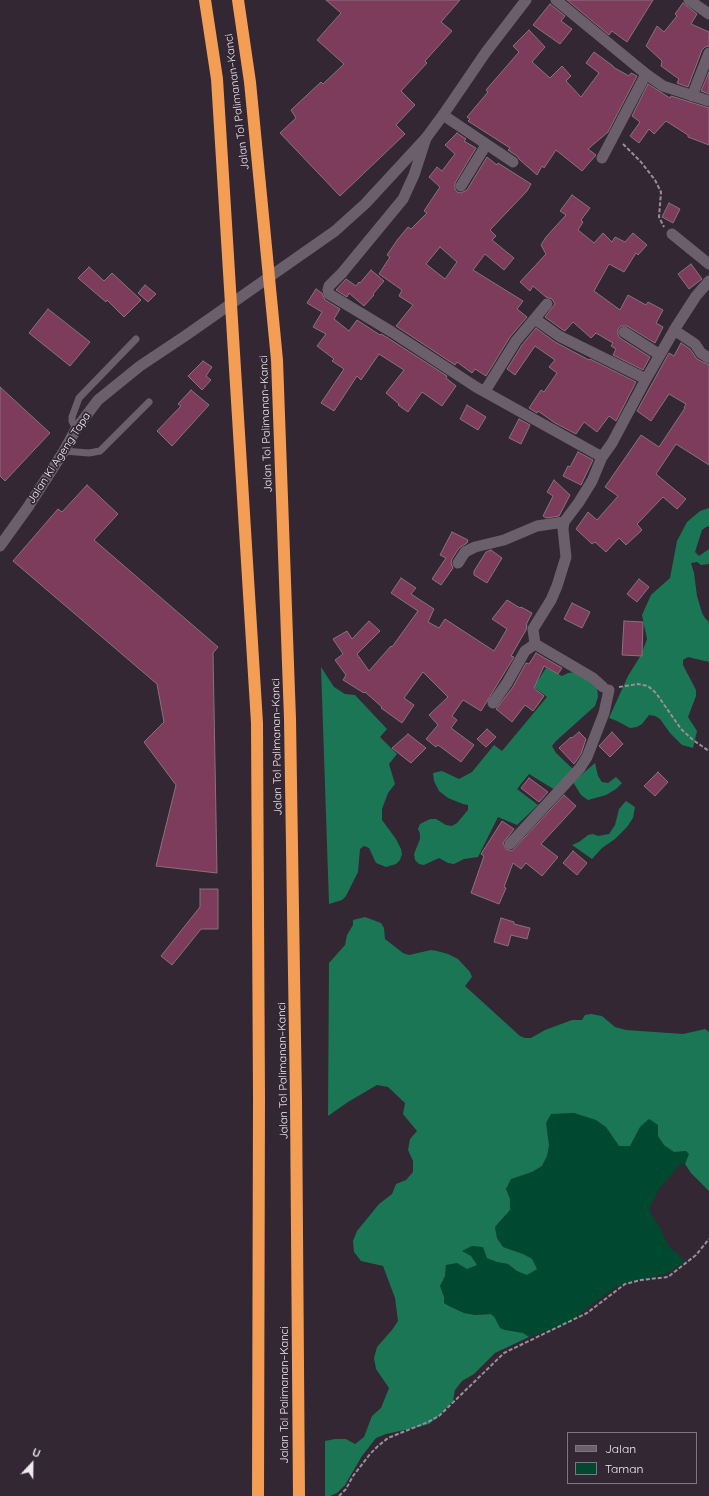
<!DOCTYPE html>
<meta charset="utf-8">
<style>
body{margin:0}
#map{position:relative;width:709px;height:1496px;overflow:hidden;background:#332733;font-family:Quicksand,sans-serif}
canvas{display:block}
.legend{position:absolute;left:567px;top:1432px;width:130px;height:52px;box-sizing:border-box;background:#332733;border:1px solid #7f757f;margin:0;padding:5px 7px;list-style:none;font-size:12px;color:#f1eaf1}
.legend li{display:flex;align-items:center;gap:8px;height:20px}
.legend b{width:20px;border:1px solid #7f757f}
.north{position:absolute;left:12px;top:1444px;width:40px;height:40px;-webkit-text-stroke:3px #332733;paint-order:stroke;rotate:22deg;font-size:11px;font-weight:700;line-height:16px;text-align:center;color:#f1eaf1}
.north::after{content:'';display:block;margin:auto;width:14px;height:18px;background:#f1eaf1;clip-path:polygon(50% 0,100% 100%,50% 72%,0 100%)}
</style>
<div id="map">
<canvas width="709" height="1496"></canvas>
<ul class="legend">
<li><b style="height:5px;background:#6c5f6c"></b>Jalan</li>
<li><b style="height:11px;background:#004931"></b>Taman</li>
</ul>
<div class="north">U</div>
</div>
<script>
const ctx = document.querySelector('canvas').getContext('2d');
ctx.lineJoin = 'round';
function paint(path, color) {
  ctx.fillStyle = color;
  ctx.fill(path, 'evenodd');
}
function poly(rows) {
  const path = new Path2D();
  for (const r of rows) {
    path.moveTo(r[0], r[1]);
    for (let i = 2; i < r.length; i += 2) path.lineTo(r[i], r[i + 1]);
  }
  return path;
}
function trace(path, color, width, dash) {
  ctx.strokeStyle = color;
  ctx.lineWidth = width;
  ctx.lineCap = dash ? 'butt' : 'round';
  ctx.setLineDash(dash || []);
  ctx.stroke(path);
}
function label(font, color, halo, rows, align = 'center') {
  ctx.font = font + ' Quicksand,sans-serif';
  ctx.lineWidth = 3.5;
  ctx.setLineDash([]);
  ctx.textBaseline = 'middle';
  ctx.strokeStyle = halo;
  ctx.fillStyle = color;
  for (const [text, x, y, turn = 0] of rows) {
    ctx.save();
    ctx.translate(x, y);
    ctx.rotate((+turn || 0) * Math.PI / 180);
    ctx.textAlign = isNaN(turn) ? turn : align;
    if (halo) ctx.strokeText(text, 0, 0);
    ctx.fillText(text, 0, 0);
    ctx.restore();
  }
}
const green = poly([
 [574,1113,596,1120,606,1127,619,1146,630,1146,640,1127,649,1119,658,1125,658,1136,674,1152,686,1151,690,1154,685,1164,679,1165,658,1191,650,1206,650,1212,659,1226,669,1247,678,1254,685,1262,666,1274,623,1284,613,1289,587,1308,570,1323,529,1337,523,1333,505,1330,500,1328,495,1318,486,1313,475,1315,464,1313,444,1303,444,1296,440,1286,445,1276,446,1265,457,1263,462,1251,472,1246,483,1247,497,1262,508,1264,517,1271,523,1254,503,1247,497,1238,495,1227,503,1219,510,1199,506,1189,511,1179,533,1172,542,1166,547,1156,549,1145,546,1123,551,1114]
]);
const forest = poly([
 [709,508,709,526,706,527,702,530,695,552,699,556,709,549,709,564,701,565,697,562,691,563,694,573,697,596,702,613,705,618,709,622,709,662,688,657,683,660,683,665,696,690,696,696,688,717,697,731,693,748,682,745,670,733,660,719,655,716,649,715,642,724,637,727,630,728,617,721,609,718,628,676,641,655,647,639,642,615,651,595,670,578,677,541,687,522,700,511],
 [321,667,334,687,345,694,355,695,387,729,380,737,397,754,389,764,395,784,388,793,382,809,382,820,396,839,401,849,402,854,400,860,396,864,386,867,376,863,369,848,364,846,360,849,358,872,346,896,342,900,329,904],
 [546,668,562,676,568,673,576,672,597,685,598,697,595,706,556,741,552,746,556,753,575,771,555,790,529,774,517,789,538,805,517,825,498,817,478,857,464,859,454,864,448,863,439,858,424,865,419,864,415,860,414,854,420,839,420,834,418,829,420,824,430,819,436,819,446,825,452,826,457,823,468,810,468,805,463,804,448,798,439,791,434,781,433,773,442,771,459,779,472,772,494,745,502,751,547,697,534,687],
 [595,763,598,776,602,782,608,783,616,777,622,783,616,789,606,795,588,800,581,795,573,782],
 [626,801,635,807,633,818,627,827,615,839,602,848,592,859,572,845,579,842,588,835,593,834,598,836,609,834,615,825,619,809],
 [365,917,381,923,384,928,385,939,403,953,409,955,431,950,437,951,448,954,458,959,470,972,472,977,465,986,520,1036,525,1038,531,1038,545,1030,572,1020,582,1020,585,1015,591,1014,602,1016,615,1027,626,1030,683,1034,705,1029,709,1032,709,1191,691,1173,685,1164,689,1154,686,1151,674,1152,664,1145,658,1136,658,1125,649,1119,640,1127,630,1146,619,1146,606,1127,596,1120,574,1113,551,1114,546,1123,549,1145,547,1156,542,1166,532,1172,511,1179,506,1189,510,1199,510,1210,495,1227,497,1238,503,1247,523,1254,532,1259,537,1269,527,1275,517,1271,508,1264,497,1262,487,1258,483,1247,472,1246,462,1251,471,1256,477,1265,467,1269,457,1263,446,1265,445,1276,440,1286,444,1297,444,1303,449,1306,464,1313,475,1315,491,1314,495,1318,500,1328,505,1330,523,1333,529,1337,495,1353,474,1374,462,1381,455,1390,453,1401,438,1417,429,1424,418,1427,386,1434,376,1438,362,1456,345,1485,337,1493,330,1496,325,1496,325,1441,335,1439,346,1439,355,1444,364,1437,372,1416,381,1408,389,1388,376,1369,374,1358,377,1347,392,1330,398,1321,395,1298,383,1266,361,1261,354,1252,353,1241,357,1231,379,1204,392,1194,396,1184,406,1180,413,1172,413,1161,408,1150,410,1139,417,1131,403,1114,405,1103,388,1087,377,1085,348,1102,328,1116,329,963,345,945,347,935,353,925,353,920]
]);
const building = poly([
 [326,0,460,0,441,22,452,31,425,61,427,63,401,91,415,105,396,125,405,134,340,196,280,133,296,118,291,110,321,82,323,84,344,64,317,40,341,13,326,0],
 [567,0,653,0,627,42,612,31,609,35,567,0],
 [683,3,697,14,691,24,709,32,709,46,705,47,702,50,688,87,677,83,679,79,661,66,662,61,646,46,657,26,664,32,677,16,675,14,683,3],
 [550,4,565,16,561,21,572,29,560,44,533,25,550,4],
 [529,30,545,47,532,62,550,78,562,66,571,76,566,81,581,97,599,73,586,63,594,52,613,66,613,67,629,76,631,73,637,76,608,132,588,149,596,155,582,171,556,150,544,168,542,166,537,175,520,160,517,156,508,150,510,148,468,121,470,119,467,117,488,92,486,90,519,52,513,46,529,30],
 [709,72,709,94,701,91,709,72],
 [648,84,670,98,671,96,709,108,709,145,688,137,688,135,666,121,654,134,649,129,639,143,630,136,640,122,632,116,648,84],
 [457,133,466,139,464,141,476,148,455,183,455,189,457,192,461,193,467,190,487,157,497,165,498,163,531,184,527,191,490,230,496,236,492,240,514,258,504,270,485,254,473,270,523,301,517,309,527,317,510,337,486,376,475,369,472,373,457,362,455,365,396,326,413,305,399,296,402,290,379,274,390,257,387,255,398,239,408,227,411,229,427,213,424,211,440,187,429,177,437,167,442,171,455,154,445,145,457,133],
 [440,247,457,262,445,279,426,264,440,247],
 [572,195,590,208,581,220,583,222,578,230,594,243,603,233,612,242,615,237,625,242,633,233,647,245,638,255,636,253,624,272,609,264,594,291,620,310,628,295,646,305,648,302,663,310,656,323,663,327,655,343,627,326,621,326,618,329,618,335,620,338,650,357,643,370,613,355,616,349,611,346,613,343,596,333,591,338,573,322,565,331,563,330,545,317,555,304,552,299,546,297,533,286,530,291,520,282,546,254,541,245,546,237,566,215,560,211,572,195],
 [669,203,680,209,673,223,662,217,669,203],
 [691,264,702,279,689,289,678,274,691,264],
 [89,267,104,281,112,273,141,300,124,317,107,300,106,302,78,278,89,267],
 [371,270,384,281,373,294,374,295,364,306,349,293,347,297,336,290,346,279,356,286,359,282,360,283,371,270],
 [145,285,156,294,148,302,138,293,145,285],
 [316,289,322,293,325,300,340,309,334,319,349,331,357,320,380,335,381,334,388,338,447,376,446,378,456,386,442,406,422,392,408,412,398,405,399,404,386,393,404,370,379,354,361,380,357,376,334,411,321,403,344,369,332,361,334,359,317,346,326,334,313,327,322,312,307,303,316,289],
 [48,309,90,342,70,366,29,333,48,309],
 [536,328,555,342,589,360,590,359,636,382,616,421,609,416,597,432,584,422,576,434,555,423,538,411,537,413,529,408,541,390,544,392,557,373,549,367,555,360,535,346,515,375,507,369,522,345,536,328],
 [681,343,690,349,697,359,709,365,709,465,676,444,656,474,686,499,677,509,663,497,637,524,642,530,626,545,619,538,606,552,595,542,592,544,576,529,588,512,597,520,618,496,605,487,641,435,659,447,685,408,684,408,686,404,669,394,651,421,637,411,669,353,674,356,681,343],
 [203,361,212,367,206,376,211,380,202,390,188,376,203,361],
 [0,387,50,433,5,481,0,476,0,387],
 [191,390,209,405,172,446,157,431,181,406,178,404,191,390],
 [467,405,486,417,478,430,460,419,467,405],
 [519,419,530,425,521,444,509,438,519,419],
 [578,452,593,460,581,485,563,476,568,466,570,467,578,452],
 [554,480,570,495,559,516,546,518,543,516,553,496,547,492,554,480],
 [87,485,118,514,94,540,218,647,213,653,217,873,156,866,176,785,144,742,164,722,157,684,13,561,58,509,62,512,87,485],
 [452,532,468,540,467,543,459,548,452,559,451,563,453,568,441,585,432,579,446,558,440,555,452,532],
 [491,550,502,558,487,583,474,575,474,571,486,552,491,550],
 [401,578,416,588,411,594,434,609,428,622,439,628,445,619,494,651,507,629,492,619,507,600,520,608,521,607,532,613,526,625,527,625,526,630,511,656,514,657,481,711,463,700,452,716,457,720,451,728,474,745,461,762,438,745,436,747,426,739,438,725,429,715,448,697,423,672,404,698,414,705,402,723,381,708,382,707,365,692,364,693,343,680,346,675,335,660,343,654,333,639,347,631,352,639,369,621,380,631,357,654,369,671,391,646,392,647,418,611,391,593,401,578],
 [639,579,649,587,637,602,627,594,639,579],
 [572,603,590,612,582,628,564,619,572,603],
 [624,621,643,622,642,656,622,655,624,621],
 [536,653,562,668,558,674,544,666,534,688,544,696,533,711,525,705,512,722,496,709,513,687,526,663,529,664,536,653],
 [487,729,496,737,486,747,477,739,487,729],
 [579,732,586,739,581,754,574,764,559,748,571,737,572,738,579,732],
 [612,732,623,744,610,757,599,746,612,732],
 [408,734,426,748,411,763,392,748,408,734],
 [658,772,668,782,655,796,644,786,658,772],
 [529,778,548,792,539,802,521,788,529,778],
 [564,795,576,806,541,844,558,857,542,876,526,863,521,869,513,863,504,887,506,888,499,904,471,893,484,856,481,854,502,821,514,829,503,843,506,849,512,851,564,795],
 [573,851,587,863,577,875,563,863,573,851],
 [200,889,218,889,218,929,201,929,172,965,161,956,200,907,200,889],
 [501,918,514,922,514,924,530,928,527,939,511,935,508,946,494,942,501,918]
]);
const path = poly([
 [623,144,641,162,655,180,661,192,659,217,664,227],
 [619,687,638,684,648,686,656,693,681,729,693,740,709,751],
 [339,1496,346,1489,353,1476,370,1454,378,1446,388,1438,428,1422,439,1416,504,1353,587,1313,625,1284,641,1280,668,1277,696,1255,709,1239]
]);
const service = poly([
 [76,429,72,421,72,417,79,398,136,339],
 [64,451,89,453,100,451,149,402]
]);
const minor = poly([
 [556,0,646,74,663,86,709,101],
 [689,0,709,14],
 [692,96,709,53],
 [443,115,513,162],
 [426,138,414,175,403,199,342,273,329,286,328,290,329,294,392,332,476,387,602,457,612,443,646,379,676,327,696,296,709,281],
 [602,158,646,74],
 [461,186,486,145],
 [672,234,709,264],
 [535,319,559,336,646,379],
 [674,330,695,344,701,353,709,358],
 [624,332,660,355],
 [485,391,516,341,547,304],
 [602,457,592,481,579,502,564,522,563,529,566,557,557,586,551,600,533,629,535,644,593,678,603,687],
 [458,563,465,552,475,547,504,540,537,526,564,522],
 [493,703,507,683,525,651,535,644],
 [510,844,580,768,587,757,604,713,609,690]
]);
const tertiary = poly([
 [0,546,28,507,64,451,76,429,98,400,140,366,185,336,335,231,365,204,426,138,443,115,486,52,526,0]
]);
const motorway = poly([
 [205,0,217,79,257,723,259,1097,258,1496],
 [238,0,250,82,277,360,290,719,296,1100,299,1496]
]);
const streetNames = [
 ["Jalan Tol Palimanan–Kanci",237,102,-97],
 ["Jalan Tol Palimanan–Kanci",266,424,-92],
 ["Jalan Ki Ageng Tapa",59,458,-57],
 ["Jalan Tol Palimanan–Kanci",277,747,-91],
 ["Jalan Tol Palimanan–Kanci",283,1071,-91],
 ["Jalan Tol Palimanan–Kanci",285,1395,-90]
];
paint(green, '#004931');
paint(forest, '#1a7655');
paint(building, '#7e3c5c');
trace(building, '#86737b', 1);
trace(path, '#998f99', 2, [4, 2]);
trace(service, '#6c5f6c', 7);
trace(minor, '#6c5f6c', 11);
trace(tertiary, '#6c5f6c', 11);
trace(motorway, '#f39e54', 12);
label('11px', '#f1eaf1', '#332733', streetNames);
</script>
